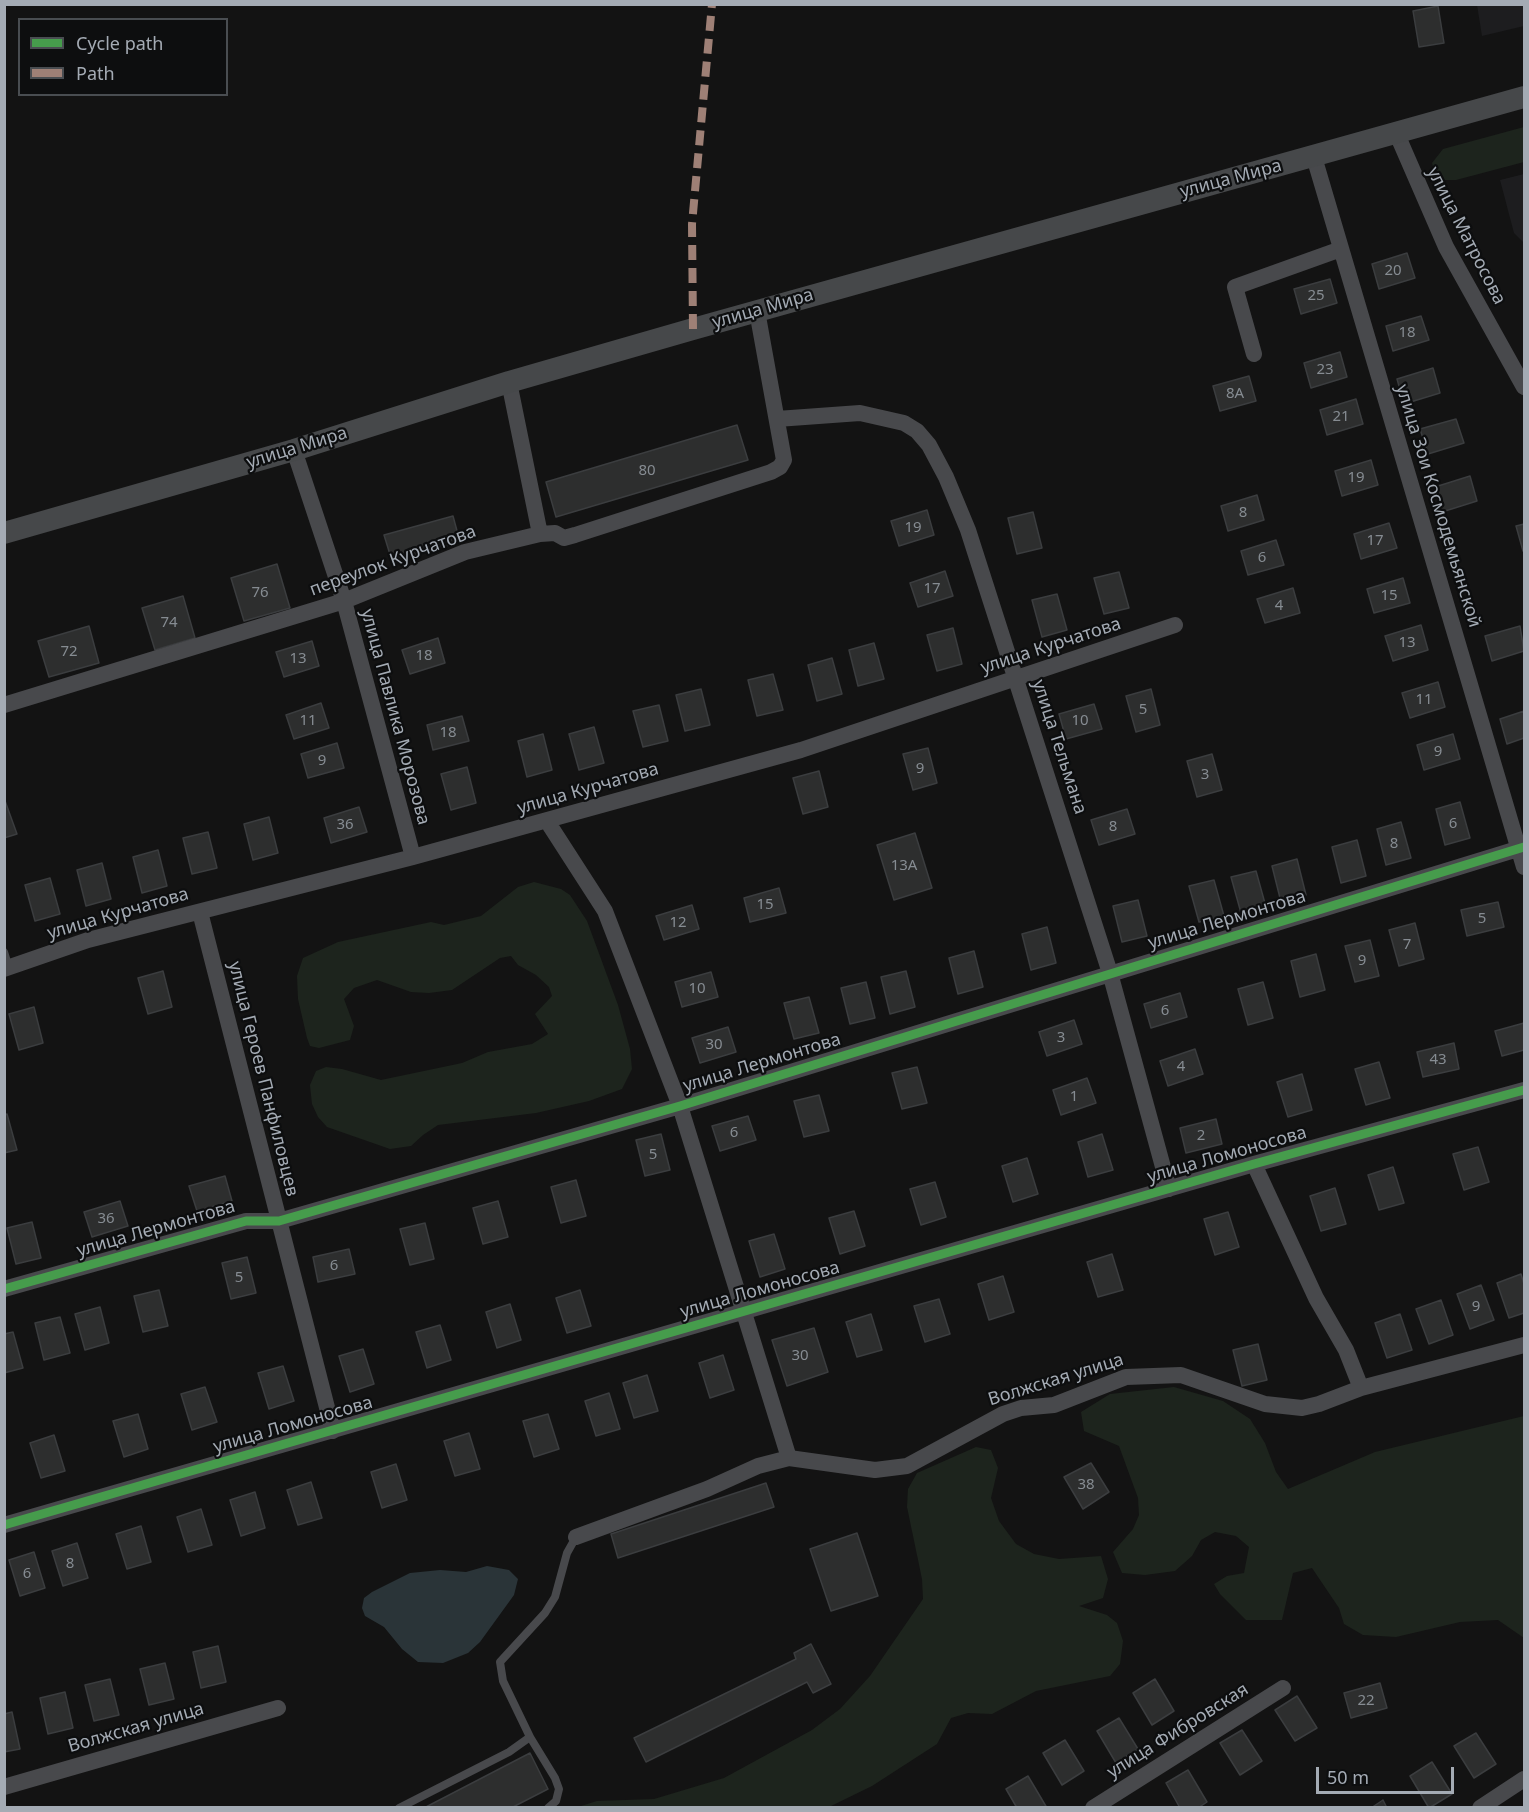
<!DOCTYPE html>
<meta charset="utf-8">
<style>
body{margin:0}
#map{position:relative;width:1529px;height:1812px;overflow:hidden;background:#131313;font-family:"Noto Sans",sans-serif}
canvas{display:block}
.frame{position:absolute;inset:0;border:6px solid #a4abb4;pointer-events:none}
.legend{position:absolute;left:18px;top:18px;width:210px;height:78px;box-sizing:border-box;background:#0d0e0f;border:2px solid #494d51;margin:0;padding:8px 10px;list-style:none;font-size:18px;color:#a4abb4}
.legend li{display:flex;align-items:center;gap:12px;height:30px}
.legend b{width:30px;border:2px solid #494d51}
.scale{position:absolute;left:1316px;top:1767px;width:138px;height:27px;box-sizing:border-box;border:3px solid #a4abb4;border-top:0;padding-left:8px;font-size:18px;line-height:21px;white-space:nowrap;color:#a4abb4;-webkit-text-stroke:4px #0d0e0f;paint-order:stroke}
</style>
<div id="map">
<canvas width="1529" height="1812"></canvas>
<div class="frame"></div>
<ul class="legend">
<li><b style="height:8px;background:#469c4c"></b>Cycle path</li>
<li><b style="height:8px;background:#9e8076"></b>Path</li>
</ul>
<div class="scale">50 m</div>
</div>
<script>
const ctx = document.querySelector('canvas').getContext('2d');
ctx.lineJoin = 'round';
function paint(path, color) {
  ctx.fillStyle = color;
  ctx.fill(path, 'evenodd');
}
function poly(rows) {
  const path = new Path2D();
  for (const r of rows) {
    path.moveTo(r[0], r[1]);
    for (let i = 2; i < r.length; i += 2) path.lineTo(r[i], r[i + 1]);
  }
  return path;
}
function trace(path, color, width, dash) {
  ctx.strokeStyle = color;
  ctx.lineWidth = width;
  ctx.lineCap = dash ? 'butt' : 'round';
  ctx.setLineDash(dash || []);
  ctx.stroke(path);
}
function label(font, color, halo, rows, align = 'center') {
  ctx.font = font + ' "Noto Sans",sans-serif';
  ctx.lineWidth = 4.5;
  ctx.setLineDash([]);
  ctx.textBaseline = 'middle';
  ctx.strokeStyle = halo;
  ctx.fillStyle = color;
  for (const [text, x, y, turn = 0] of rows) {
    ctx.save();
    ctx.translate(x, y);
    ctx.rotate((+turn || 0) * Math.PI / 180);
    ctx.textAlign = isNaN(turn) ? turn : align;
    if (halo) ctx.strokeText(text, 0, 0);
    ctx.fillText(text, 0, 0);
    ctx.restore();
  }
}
const built = poly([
 [1477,5,1524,5,1524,26,1482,36],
 [1524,174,1524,243,1514,233,1500,180]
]);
const green = poly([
 [1524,127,1524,162,1456,180,1444,180,1435,173,1432,163,1443,149],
 [534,882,561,889,570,895,587,921,618,1005,630,1049,632,1069,622,1089,589,1101,536,1113,438,1125,423,1135,411,1146,390,1149,327,1127,318,1117,312,1104,310,1085,316,1071,326,1067,342,1069,381,1080,462,1063,488,1052,532,1044,548,1034,535,1014,552,996,549,987,536,975,518,965,511,956,500,958,452,990,429,993,411,992,377,980,354,988,344,999,354,1026,350,1040,319,1048,310,1046,307,1038,298,999,297,976,303,958,338,942,431,922,444,925,481,916,518,887],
 [1174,1387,1223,1401,1250,1419,1265,1443,1276,1472,1288,1489,1375,1452,1524,1416,1524,1638,1498,1620,1460,1622,1396,1637,1363,1635,1344,1624,1339,1608,1312,1568,1293,1573,1282,1620,1246,1620,1220,1594,1214,1584,1227,1576,1244,1573,1249,1547,1236,1536,1215,1532,1201,1540,1192,1556,1175,1571,1145,1575,1122,1573,1113,1552,1133,1529,1139,1515,1138,1498,1119,1446,1084,1431,1081,1412,1110,1394],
 [976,1447,991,1450,998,1468,991,1498,999,1521,1016,1544,1034,1554,1059,1559,1101,1556,1108,1579,1103,1598,1079,1606,1107,1615,1117,1623,1123,1641,1120,1664,1110,1676,1036,1691,992,1714,968,1713,951,1718,937,1744,872,1786,829,1807,578,1807,597,1801,654,1799,724,1778,812,1730,840,1709,870,1676,923,1599,922,1579,907,1507,908,1489,917,1473]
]);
const water = poly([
 [487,1566,509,1570,518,1579,514,1595,480,1642,468,1653,443,1663,418,1662,402,1649,384,1627,365,1616,362,1608,364,1598,372,1592,410,1573,440,1570,466,1572]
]);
const building = poly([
 [1438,6,1444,43,1419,47,1413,11,1438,6],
 [1407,253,1415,278,1379,289,1372,264,1407,253],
 [1330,279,1337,303,1301,314,1294,289,1330,279],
 [1421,316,1429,340,1393,351,1386,326,1421,316],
 [1340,352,1347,377,1311,388,1304,363,1340,352],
 [1433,368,1440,393,1404,404,1397,379,1433,368],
 [1249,376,1256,401,1220,411,1213,386,1249,376],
 [1356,399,1363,424,1327,435,1320,410,1356,399],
 [1456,419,1464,443,1428,454,1420,429,1456,419],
 [737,425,748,460,556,517,546,482,737,425],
 [1371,460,1378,485,1342,496,1335,471,1371,460],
 [1470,476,1477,501,1442,512,1435,487,1470,476],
 [1257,495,1264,520,1228,531,1221,506,1257,495],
 [927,510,934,535,899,546,891,521,927,510],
 [1033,512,1042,548,1017,554,1008,518,1033,512],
 [453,516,460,542,392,561,384,535,453,516],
 [1389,523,1397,548,1361,559,1354,534,1389,523],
 [1524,524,1524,551,1523,551,1516,526,1524,524],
 [1276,540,1284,565,1248,575,1241,551,1276,540],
 [277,564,290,608,244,621,231,578,277,564],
 [945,571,953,596,918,607,910,583,945,571],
 [1119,572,1129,608,1104,614,1094,578,1119,572],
 [1403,578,1410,603,1374,613,1367,589,1403,578],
 [1293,588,1300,613,1265,623,1257,599,1293,588],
 [1057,594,1067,630,1042,637,1032,600,1057,594],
 [183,596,195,638,155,650,142,608,183,596],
 [1421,625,1428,650,1393,661,1385,636,1421,625],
 [89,626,99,663,49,677,38,641,89,626],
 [1520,626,1524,651,1492,661,1485,636,1520,626],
 [953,628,962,664,937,671,927,635,953,628],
 [438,638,445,663,410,674,402,650,438,638],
 [312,641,319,666,284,677,276,652,312,641],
 [874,643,884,679,858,686,849,650,874,643],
 [832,658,842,694,817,701,808,665,832,658],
 [773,674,783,710,757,716,748,680,773,674],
 [1438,682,1445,707,1410,718,1402,693,1438,682],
 [701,689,710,725,685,731,676,695,701,689],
 [1151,689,1160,725,1136,732,1126,696,1151,689],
 [321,703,329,728,294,739,286,715,321,703],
 [1094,704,1102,729,1066,739,1059,714,1094,704],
 [659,705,668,741,643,747,633,711,659,705],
 [1524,711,1524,738,1507,744,1500,719,1524,711],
 [462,716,469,741,433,750,427,725,462,716],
 [594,727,604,763,579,770,569,734,594,727],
 [543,734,552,770,527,777,518,741,543,734],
 [1453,734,1460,759,1424,770,1417,745,1453,734],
 [337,743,344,768,308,778,301,754,337,743],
 [928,748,937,783,913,790,903,754,928,748],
 [1212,754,1222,790,1197,797,1187,761,1212,754],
 [467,767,476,803,451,810,441,774,467,767],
 [819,771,828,807,803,814,793,778,819,771],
 [4,798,17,834,4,838,4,798],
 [1460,802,1470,838,1445,845,1436,809,1460,802],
 [359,807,367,832,331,843,324,818,359,807],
 [1127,809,1135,834,1099,845,1091,820,1127,809],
 [269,817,278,853,253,860,244,824,269,817],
 [1401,822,1411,858,1386,865,1377,829,1401,822],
 [208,832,217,868,192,874,183,838,208,832],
 [915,833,932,888,894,900,877,845,915,833],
 [1357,840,1366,876,1341,883,1332,847,1357,840],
 [158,850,167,886,142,893,133,857,158,850],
 [1297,859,1306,895,1281,902,1272,866,1297,859],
 [102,863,111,899,86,906,77,870,102,863],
 [1256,871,1266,907,1241,913,1231,877,1256,871],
 [50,878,60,914,35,921,25,885,50,878],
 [1214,880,1224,916,1199,922,1189,886,1214,880],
 [779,888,786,913,750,922,744,898,779,888],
 [1138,900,1147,936,1122,942,1113,906,1138,900],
 [1498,902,1504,927,1467,936,1461,910,1498,902],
 [692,905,699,929,664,940,656,916,692,905],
 [1415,923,1424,959,1399,966,1389,930,1415,923],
 [1047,927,1056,963,1031,970,1022,934,1047,927],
 [1370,940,1379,976,1355,982,1345,946,1370,940],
 [974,951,983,987,958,994,949,958,974,951],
 [1316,954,1325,990,1300,997,1291,961,1316,954],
 [163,971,172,1007,148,1014,138,978,163,971],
 [906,971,915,1007,890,1014,881,977,906,971],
 [711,972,718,997,682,1007,675,982,711,972],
 [866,982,875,1018,850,1024,841,988,866,982],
 [1263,982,1273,1018,1248,1025,1238,989,1263,982],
 [1180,993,1187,1017,1151,1028,1144,1004,1180,993],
 [809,997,819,1033,794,1039,784,1003,809,997],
 [34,1007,43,1043,19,1050,9,1014,34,1007],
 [1074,1020,1082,1044,1047,1056,1039,1032,1074,1020],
 [1524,1023,1524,1050,1502,1056,1495,1031,1524,1023],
 [728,1027,736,1052,700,1063,692,1038,728,1027],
 [1454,1043,1459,1069,1423,1077,1417,1052,1454,1043],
 [1195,1049,1203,1074,1168,1086,1160,1061,1195,1049],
 [1379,1062,1390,1098,1366,1105,1355,1069,1379,1062],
 [917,1067,927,1103,902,1109,892,1073,917,1067],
 [1302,1074,1312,1110,1288,1117,1277,1082,1302,1074],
 [1087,1078,1096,1103,1061,1115,1053,1090,1087,1078],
 [819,1095,829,1131,804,1137,794,1101,819,1095],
 [7,1114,17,1150,4,1153,4,1115,7,1114],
 [748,1116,756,1140,720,1151,712,1126,748,1116],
 [1216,1119,1222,1144,1186,1153,1180,1128,1216,1119],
 [661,1134,670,1170,645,1176,636,1140,661,1134],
 [1102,1134,1113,1170,1088,1177,1078,1142,1102,1134],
 [1478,1147,1489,1182,1464,1190,1453,1154,1478,1147],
 [1027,1158,1038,1194,1013,1202,1002,1166,1027,1158],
 [1393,1167,1404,1203,1379,1210,1368,1175,1393,1167],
 [225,1176,232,1201,197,1211,189,1186,225,1176],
 [576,1180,586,1216,561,1223,551,1187,576,1180],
 [935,1182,946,1217,921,1225,910,1189,935,1182],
 [1335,1188,1346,1224,1321,1231,1310,1196,1335,1188],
 [120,1201,128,1226,92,1237,84,1212,120,1201],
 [498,1201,508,1237,483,1244,473,1208,498,1201],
 [854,1211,865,1246,840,1254,829,1218,854,1211],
 [1228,1212,1239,1247,1215,1255,1204,1219,1228,1212],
 [32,1222,41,1258,16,1264,7,1228,32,1222],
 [425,1223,434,1259,410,1265,400,1229,425,1223],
 [774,1234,785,1269,760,1277,749,1241,774,1234],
 [349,1249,355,1274,318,1282,313,1257,349,1249],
 [1112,1254,1123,1290,1098,1297,1087,1262,1112,1254],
 [247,1257,256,1293,231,1299,222,1263,247,1257],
 [1521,1274,1524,1284,1524,1313,1509,1318,1497,1283,1521,1274],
 [1003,1276,1014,1312,989,1320,978,1284,1003,1276],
 [1481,1285,1494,1320,1470,1329,1457,1294,1481,1285],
 [159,1290,168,1326,143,1332,134,1296,159,1290],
 [580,1290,591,1326,567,1333,556,1298,580,1290],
 [939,1299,950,1334,925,1342,914,1306,939,1299],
 [1441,1300,1453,1335,1429,1344,1416,1309,1441,1300],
 [510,1304,521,1340,497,1348,486,1312,510,1304],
 [100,1307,109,1343,85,1350,75,1314,100,1307],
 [871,1314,882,1350,857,1357,846,1322,871,1314],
 [1400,1314,1412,1350,1387,1358,1375,1323,1400,1314],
 [60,1317,70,1353,44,1360,35,1323,60,1317],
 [440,1325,451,1360,427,1368,416,1332,440,1325],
 [814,1328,828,1372,787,1386,772,1340,814,1328],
 [13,1332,23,1368,4,1373,4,1334,13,1332],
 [1258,1344,1267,1380,1242,1386,1233,1350,1258,1344],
 [363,1349,374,1384,350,1392,339,1356,363,1349],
 [723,1355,734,1390,710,1398,699,1363,723,1355],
 [283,1366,294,1401,269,1409,258,1373,283,1366],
 [647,1375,658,1411,634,1418,623,1383,647,1375],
 [205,1387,217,1422,192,1430,181,1394,205,1387],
 [609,1393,620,1429,596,1436,585,1401,609,1393],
 [138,1414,148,1449,124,1457,113,1421,138,1414],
 [548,1414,559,1449,534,1457,523,1421,548,1414],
 [469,1433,480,1469,455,1476,444,1441,469,1433],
 [54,1435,65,1471,41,1478,30,1443,54,1435],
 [1091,1463,1109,1492,1083,1509,1064,1477,1091,1463],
 [396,1464,407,1500,382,1508,371,1472,396,1464],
 [311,1482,322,1518,298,1525,287,1490,311,1482],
 [766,1483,774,1507,618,1558,611,1534,766,1483],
 [255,1492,265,1528,241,1536,230,1500,255,1492],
 [201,1509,212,1545,188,1552,177,1517,201,1509],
 [141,1526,151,1562,127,1569,116,1534,141,1526],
 [857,1533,878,1596,831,1611,810,1549,857,1533],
 [77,1543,88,1578,63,1586,52,1551,77,1543],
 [34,1552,45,1588,20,1596,9,1560,34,1552],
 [811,1644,831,1684,813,1693,807,1682,646,1762,634,1738,796,1659,794,1653,811,1644],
 [218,1646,226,1682,201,1688,193,1652,218,1646],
 [165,1663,174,1699,149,1705,140,1669,165,1663],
 [110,1679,119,1715,94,1721,85,1685,110,1679],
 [1155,1679,1174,1711,1152,1725,1133,1693,1155,1679],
 [1380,1683,1387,1708,1351,1718,1344,1693,1380,1683],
 [65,1692,73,1728,48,1734,40,1698,65,1692],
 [1297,1696,1317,1728,1295,1741,1275,1710,1297,1696],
 [12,1712,20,1749,4,1752,4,1714,12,1712],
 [1119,1718,1138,1749,1116,1763,1097,1731,1119,1718],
 [1242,1730,1262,1761,1240,1775,1220,1743,1242,1730],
 [1476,1733,1496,1764,1474,1778,1454,1746,1476,1733],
 [1065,1740,1084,1771,1062,1785,1043,1753,1065,1740],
 [530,1753,548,1789,511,1808,424,1808,530,1753],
 [1432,1762,1452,1794,1429,1808,1410,1776,1432,1762],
 [1188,1770,1207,1802,1198,1808,1180,1808,1166,1783,1188,1770],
 [1028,1776,1047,1808,1017,1808,1006,1789,1028,1776],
 [1383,1800,1387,1808,1371,1808,1383,1800]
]);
const lane = poly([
 [4,952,9,968],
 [530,1737,555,1778,559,1789,556,1801,548,1808],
 [399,1808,509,1752,530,1737,503,1681,500,1662,545,1613,555,1597,567,1553,576,1537]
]);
const street = poly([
 [1396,132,1446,247,1524,387],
 [1314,157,1524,867],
 [1254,354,1235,287,1341,249],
 [509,382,540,534],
 [777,419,860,413,904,423,917,431,929,445,946,477,968,530,1110,973,1169,1189],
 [294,450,344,601,413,857],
 [4,705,344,601,465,552,540,534,555,533,564,538,575,535,771,472,780,467,784,460,757,311],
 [547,821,605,911,680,1106,789,1458],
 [200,912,333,1431],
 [4,969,88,940,413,857,801,750,1175,625],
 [1254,1164,1316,1298,1346,1350,1361,1388],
 [4,1289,246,1221,279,1221,680,1106,1524,847],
 [4,1525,1254,1164,1524,1090],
 [576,1537,707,1489,758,1466,789,1458,875,1470,907,1466,1003,1414,1021,1408,1054,1405,1126,1377,1181,1375,1265,1404,1302,1408,1319,1404,1361,1388,1524,1345],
 [4,1787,278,1708],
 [1093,1808,1283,1688],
 [1480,1808,1524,1779]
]);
const secondary = poly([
 [4,533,294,450,509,382,693,329,1524,97]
]);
const quiet = poly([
 [693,329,692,224,712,4]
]);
const cycleway = poly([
 [4,1289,246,1221,279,1221,680,1106,1524,847],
 [4,1525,1254,1164,1524,1090]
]);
const numberNames = [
 ["20",1393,271],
 ["25",1316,296],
 ["18",1407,333],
 ["23",1325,370],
 ["8А",1235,394],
 ["21",1341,417],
 ["80",647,471],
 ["19",1356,478],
 ["8",1243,513],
 ["19",913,528],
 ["17",1375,541],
 ["6",1262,558],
 ["17",932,589],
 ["76",260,593],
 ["15",1389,596],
 ["4",1279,606],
 ["74",169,623],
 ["13",1407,643],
 ["72",69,652],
 ["18",424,656],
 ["13",298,659],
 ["11",1424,700],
 ["5",1143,710],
 ["11",308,721],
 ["10",1080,721],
 ["18",448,733],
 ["9",1438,752],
 ["9",322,761],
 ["9",920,769],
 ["3",1205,775],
 ["6",1453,824],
 ["36",345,825],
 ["8",1113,827],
 ["8",1394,844],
 ["13А",904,866],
 ["15",765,905],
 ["5",1482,919],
 ["12",678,923],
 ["7",1407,945],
 ["9",1362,961],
 ["10",697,989],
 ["6",1165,1011],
 ["3",1061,1038],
 ["30",714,1045],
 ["43",1438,1060],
 ["4",1181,1067],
 ["1",1074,1097],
 ["6",734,1133],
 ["2",1201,1136],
 ["5",653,1155],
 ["36",106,1219],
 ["6",334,1266],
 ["5",239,1278],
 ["9",1476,1307],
 ["30",800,1356],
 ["38",1086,1485],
 ["8",70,1564],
 ["6",27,1574],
 ["22",1366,1701]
];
const streetNames = [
 ["улица Мира",1231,179,-15],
 ["улица Матросова",1466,236,63],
 ["улица Мира",763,309,-16],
 ["улица Мира",297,448,-17],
 ["улица Зои Космодемьянской",1438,506,73],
 ["переулок Курчатова",393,561,-20],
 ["улица Курчатова",1051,646,-18],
 ["улица Павлика Морозова",395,717,75],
 ["улица Тельмана",1059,747,72],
 ["улица Курчатова",588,789,-16],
 ["улица Курчатова",118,914,-16],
 ["улица Лермонтова",1227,920,-17],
 ["улица Лермонтова",762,1063,-17],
 ["улица Героев Панфиловцев",263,1079,76],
 ["улица Ломоносова",1227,1155,-16],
 ["улица Лермонтова",156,1229,-16],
 ["улица Ломоносова",760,1290,-16],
 ["Волжская улица",1056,1380,-17],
 ["улица Ломоносова",293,1425,-16],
 ["Волжская улица",136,1728,-16],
 ["улица Фибровская",1178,1731,-32]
];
paint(built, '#1d1d1f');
paint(green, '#1d241d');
paint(water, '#2a3438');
paint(building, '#2d2e2e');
trace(building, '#3b3d3f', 1.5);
trace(lane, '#48494c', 8);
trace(street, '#48494c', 16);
trace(secondary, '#46484a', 22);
trace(quiet, '#9e8076', 8, [15, 8]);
trace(cycleway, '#469c4c', 9);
label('15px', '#868c92', null, numberNames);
label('18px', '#a4abb4', '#0d0e0f', streetNames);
</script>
